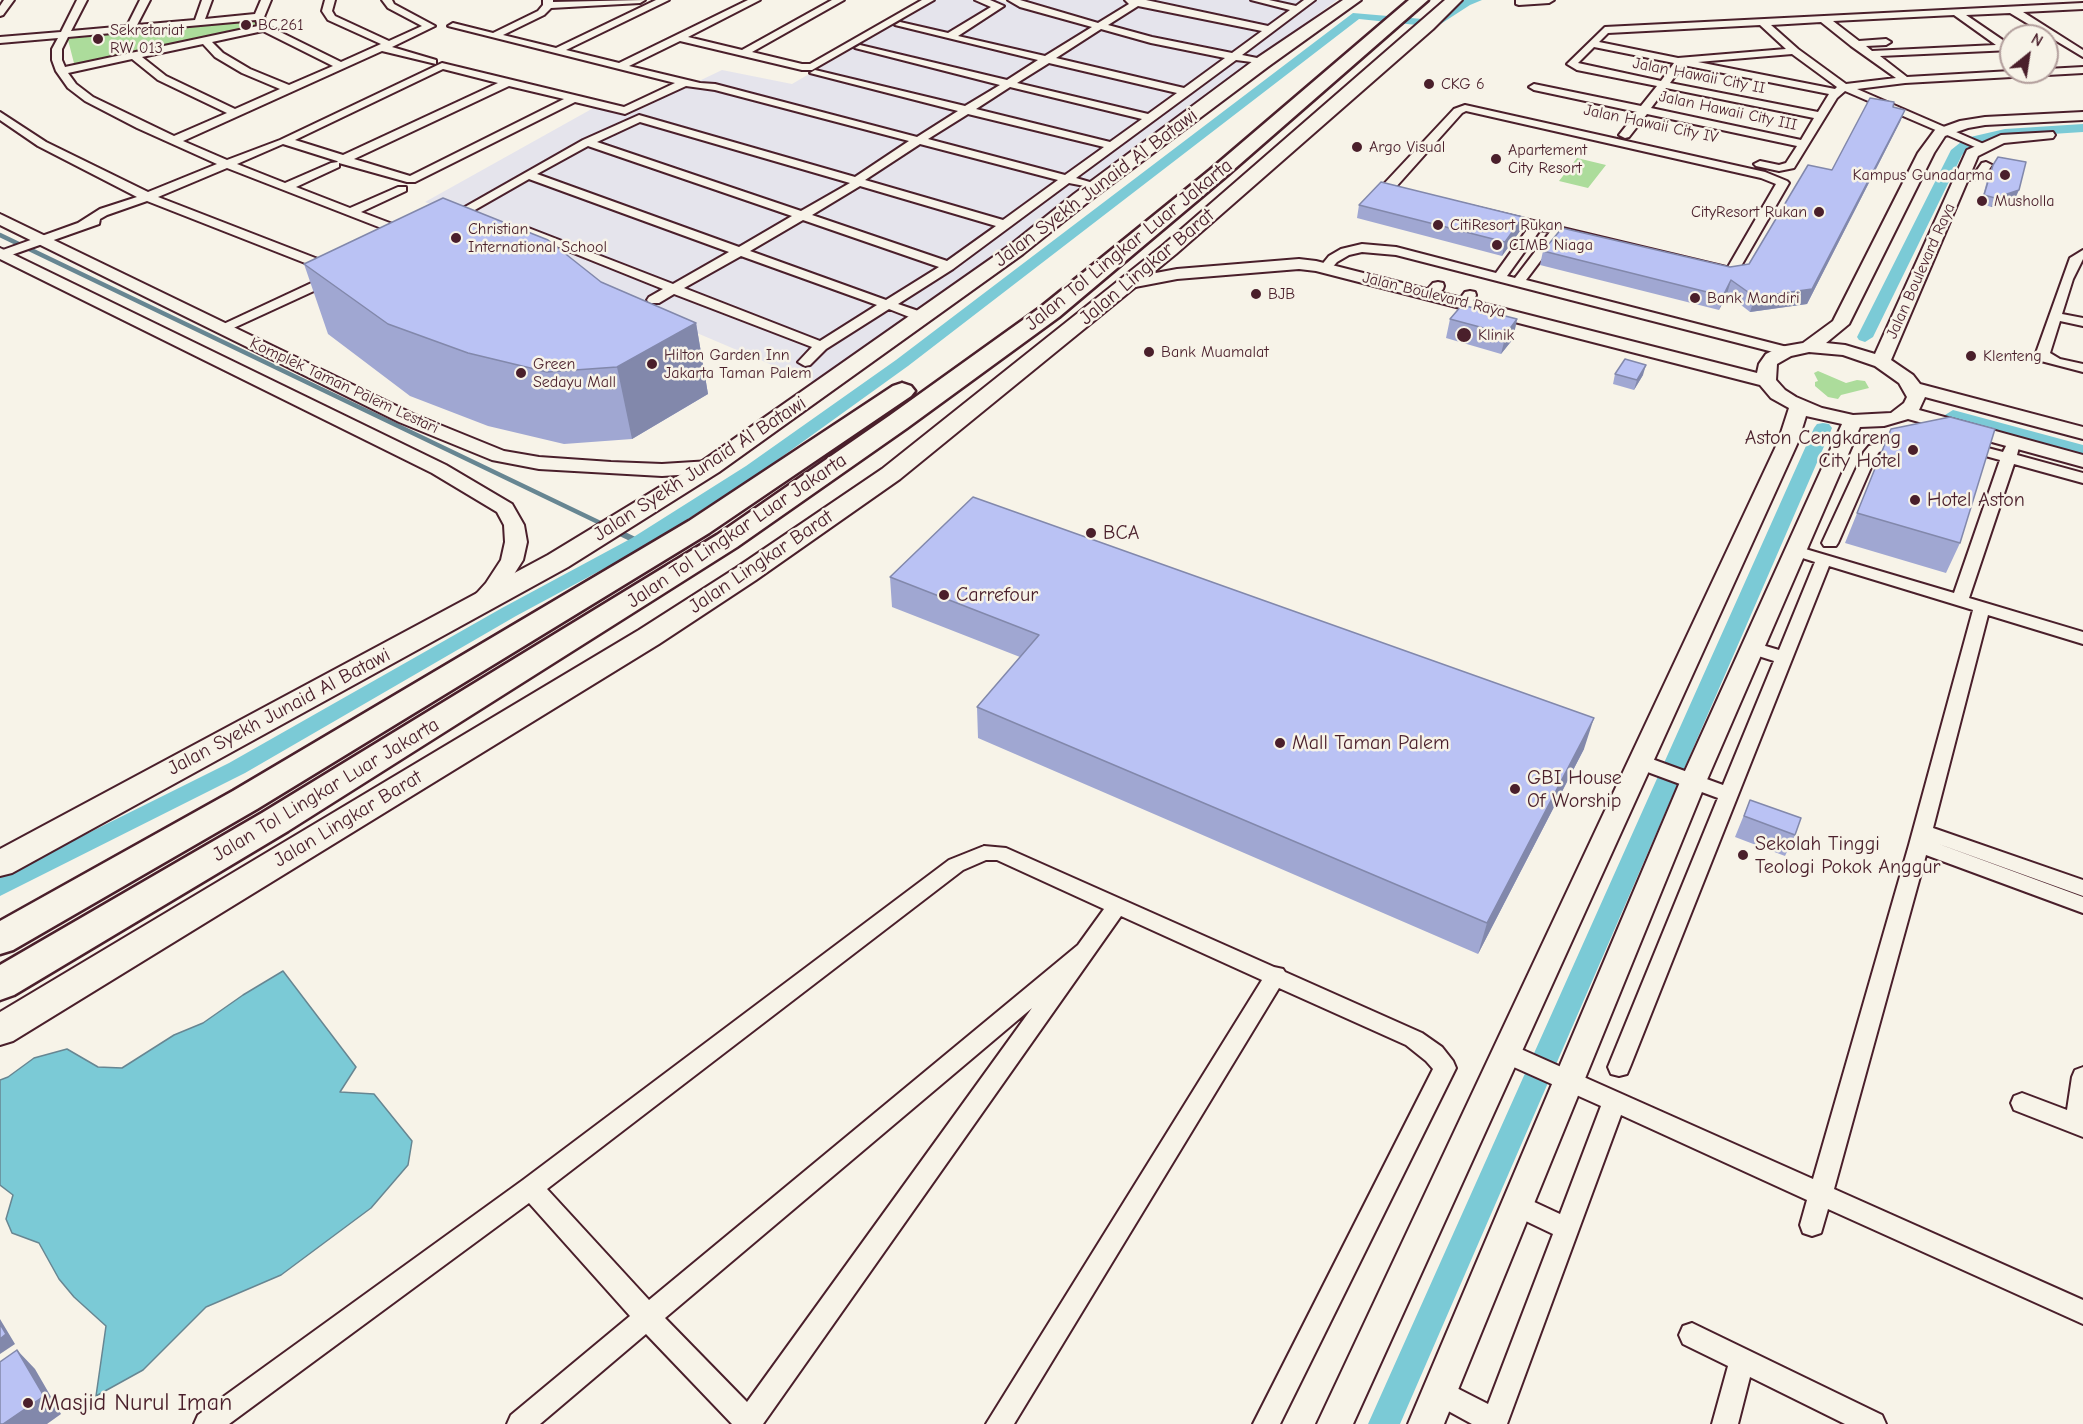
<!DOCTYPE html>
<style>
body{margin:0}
#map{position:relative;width:2083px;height:1424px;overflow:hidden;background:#f7f3e8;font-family:"Comic Neue",sans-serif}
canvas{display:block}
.north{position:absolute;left:1999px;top:24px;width:60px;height:60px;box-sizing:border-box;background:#f7f3e8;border:2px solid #b29e9c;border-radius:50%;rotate:30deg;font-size:16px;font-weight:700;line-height:24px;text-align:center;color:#4a1f2b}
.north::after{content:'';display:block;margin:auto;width:21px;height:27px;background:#4a1f2b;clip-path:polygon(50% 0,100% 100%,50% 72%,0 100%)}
</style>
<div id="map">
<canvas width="2083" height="1424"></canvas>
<div class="north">N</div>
</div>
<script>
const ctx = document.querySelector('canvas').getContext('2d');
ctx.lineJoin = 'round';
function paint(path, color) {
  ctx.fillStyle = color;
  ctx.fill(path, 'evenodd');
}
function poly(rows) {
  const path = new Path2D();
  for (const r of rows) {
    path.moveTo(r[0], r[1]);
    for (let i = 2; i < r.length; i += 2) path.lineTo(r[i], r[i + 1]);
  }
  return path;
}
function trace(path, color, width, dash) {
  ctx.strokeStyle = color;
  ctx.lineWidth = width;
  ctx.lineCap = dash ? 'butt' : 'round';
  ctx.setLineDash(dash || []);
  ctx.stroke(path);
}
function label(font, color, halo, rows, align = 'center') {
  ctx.font = font + ' "Comic Neue",sans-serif';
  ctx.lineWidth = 5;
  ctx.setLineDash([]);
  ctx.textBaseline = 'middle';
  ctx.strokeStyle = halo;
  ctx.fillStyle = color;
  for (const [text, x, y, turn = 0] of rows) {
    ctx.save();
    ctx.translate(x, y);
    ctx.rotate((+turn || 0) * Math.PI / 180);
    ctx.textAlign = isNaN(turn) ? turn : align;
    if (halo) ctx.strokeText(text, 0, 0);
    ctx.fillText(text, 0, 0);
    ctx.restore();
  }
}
const built = poly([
 [936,0,997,0,1012,4,1019,0,1337,0,914,315,812,382,448,227,467,217,425,202,597,106,628,115,722,70,792,84]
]);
const green = poly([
 [260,19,261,26,75,67,67,36],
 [1577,158,1606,165,1588,188,1559,181],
 [1818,371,1846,383,1857,380,1865,381,1869,388,1841,395,1838,399,1828,397,1815,386,1815,382,1818,381,1814,373]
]);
const water = poly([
 [283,971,356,1067,340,1092,374,1094,412,1141,408,1165,371,1208,281,1275,206,1307,143,1370,96,1396,106,1326,74,1297,59,1279,39,1243,12,1233,6,1219,13,1195,0,1185,0,1080,8,1077,34,1058,67,1049,98,1067,122,1068,174,1035,203,1023,243,995,283,971]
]);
const streamFar1 = poly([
 [0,235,619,532]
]);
const stream = poly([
 [616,531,639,542]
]);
const canal = poly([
 [1462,0,1482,0,1470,5,1436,27,1359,19,908,366,758,474,646,546,516,616,245,773,0,896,0,877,229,763,502,608,632,538,746,466,896,360,1353,13,1434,20,1462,0],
 [2083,124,2083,132,2005,137,1975,144,1962,155,1873,337,1865,342,1859,340,1857,337,1951,150,1966,138,2005,129,2083,124],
 [1953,410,2083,445,2083,455,1947,419,1945,415,1953,410],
 [1823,423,1829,424,1832,428,1400,1424,1368,1424,1814,428,1817,424,1823,423]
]);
const minor = poly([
 [4,0,14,0,3,15,0,16,0,6,4,0],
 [77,0,87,0,71,31,127,26,140,0,150,0,137,25,195,20,202,0,212,0,205,19,255,14,261,0,271,0,264,17,268,26,341,62,381,44,328,20,322,11,325,0,335,0,332,11,335,16,389,41,422,26,388,8,382,0,392,0,394,4,435,26,392,47,436,60,436,64,382,51,183,141,227,160,280,140,442,63,624,107,675,83,448,26,453,23,493,33,538,11,543,5,543,0,553,0,553,2,645,0,640,3,551,8,544,15,503,35,556,48,656,0,669,0,566,50,619,63,748,0,760,0,688,37,742,50,832,0,844,0,752,52,802,64,810,64,922,0,934,0,812,70,802,70,680,41,629,66,700,83,715,84,917,137,958,111,810,73,815,70,965,106,1000,85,855,48,860,45,1007,80,1038,60,895,25,900,22,948,33,991,7,975,0,990,0,1004,6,958,36,1045,56,1092,27,1020,7,1008,0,1020,0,1098,23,1129,4,1125,0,1146,0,1268,26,1290,10,1251,0,1269,0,1296,6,1304,0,1315,0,1242,55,1267,60,1267,64,1236,60,1076,178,1100,185,1100,189,1069,183,953,269,898,304,927,314,929,317,927,320,917,320,889,309,826,349,810,365,805,366,798,362,812,347,674,294,659,303,649,303,647,300,649,297,663,289,521,232,527,228,531,229,673,284,729,252,529,179,452,223,448,224,442,220,583,140,639,115,855,177,909,141,715,90,686,86,625,114,575,102,415,182,407,182,339,163,339,167,296,187,350,208,398,187,406,187,406,191,361,212,411,231,413,234,407,238,227,168,158,197,336,266,338,269,336,272,328,272,147,201,107,215,100,219,99,224,0,259,0,251,78,223,100,209,137,197,38,146,0,120,0,112,46,142,148,192,217,164,137,128,85,101,68,88,56,71,52,60,52,49,58,38,0,43,0,37,61,32,77,0],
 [1138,6,1262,31,1232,53,1152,37,1108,25,1138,6],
 [256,20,258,26,65,67,62,60,62,49,68,37,256,20],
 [1101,29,1151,43,1225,58,1184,88,1056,58,1101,29],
 [263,31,333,66,289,85,250,69,223,53,212,42,263,31],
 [203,44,215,57,242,73,280,89,235,109,166,76,142,57,203,44],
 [132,59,158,80,227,113,174,136,93,97,76,84,68,73,132,59],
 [1049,63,1177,93,1148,114,1017,83,1049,63],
 [443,69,498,83,343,155,295,140,443,69],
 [509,86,564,99,410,176,354,159,509,86],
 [1010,87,1142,119,1110,142,976,109,1010,87],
 [968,114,1104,147,1065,175,928,139,968,114],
 [640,122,850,183,801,211,597,142,640,122],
 [283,144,337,161,338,162,331,163,285,183,237,164,283,144],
 [920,144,1058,180,1003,220,865,180,920,144],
 [588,146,792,216,739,247,537,174,588,146],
 [860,186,996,226,947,261,812,215,860,186],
 [803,220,939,267,886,300,750,251,803,220],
 [741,256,877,305,820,341,684,288,741,256],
 [1516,0,1554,0,1549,3,1519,5,1516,4,1516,0],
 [2083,3,2083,9,2023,12,2083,50,2083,57,2010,13,1966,15,2010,45,2011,50,1880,56,1907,77,2011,71,2047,72,2047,69,2083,67,2083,73,1905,83,1857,89,1986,145,1986,149,1982,150,1845,91,1837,98,1794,168,1779,171,1756,166,1754,164,1760,161,1779,165,1786,163,1797,146,1647,114,1629,137,1625,138,1619,135,1637,112,1534,90,1529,87,1534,84,1641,106,1657,86,1577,70,1567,64,1605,27,2083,3],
 [1954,15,1996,45,1872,51,1866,46,1886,45,1891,42,1886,39,1859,41,1833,21,1954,15],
 [1821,22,1851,46,1896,78,1846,84,1798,49,1771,25,1821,22],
 [1760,25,1786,49,1678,58,1599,42,1608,33,1760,25],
 [1594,47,1674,63,1661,81,1578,63,1594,47],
 [1792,54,1837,87,1835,89,1698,62,1792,54],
 [1683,65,1829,94,1818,112,1670,83,1683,65],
 [1666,88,1814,118,1801,140,1651,108,1666,88],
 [1465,105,1765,172,1787,181,1789,183,1737,273,1726,275,1560,235,1526,280,1791,348,1793,351,1791,354,1781,354,1396,255,1362,252,1349,255,1337,262,1330,270,1322,270,1320,267,1329,256,1341,249,1362,244,1396,247,1496,273,1529,227,1386,192,1382,186,1454,109,1465,105],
 [1466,111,1761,178,1776,184,1728,267,1726,267,1395,188,1462,113,1466,111],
 [1540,230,1550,232,1515,278,1507,276,1540,230],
 [1986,162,1992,165,1983,178,1962,181,1956,178,1958,176,1975,173,1982,163,1986,162],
 [2083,250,2083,259,2073,279,2062,314,2083,318,2083,326,2060,321,2050,353,2060,359,2083,364,2083,372,2041,361,2036,353,2070,258,2083,250],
 [335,272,340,273,341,276,340,279,227,331,217,331,215,328,335,272],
 [1438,282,1443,283,1444,286,1443,289,1436,297,1426,297,1425,294,1426,291,1433,283,1438,282],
 [1470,291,1475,292,1476,295,1475,298,1469,306,1459,306,1457,303,1459,300,1465,292,1470,291],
 [1908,436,1913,437,1915,440,1913,443,1889,449,1879,452,1876,456,1838,543,1836,546,1824,546,1822,543,1864,452,1869,446,1908,436],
 [1965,442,2003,452,2007,444,2017,444,2019,447,2017,455,2083,473,2083,483,2014,464,1969,598,2083,632,2083,644,1988,615,1933,828,2083,880,2083,896,1936,843,2083,897,2083,913,1926,855,1834,1189,2083,1300,2083,1324,1828,1209,1821,1233,1812,1236,1803,1233,1800,1225,1807,1200,1621,1115,1507,1424,1472,1424,1430,1401,1426,1392,1430,1383,1439,1379,1488,1404,1553,1234,1509,1213,1505,1205,1509,1197,1517,1194,1560,1214,1601,1106,1498,1060,1495,1053,1498,1046,1506,1044,1514,1046,1813,1179,1909,845,1973,610,1829,566,1630,1067,1627,1074,1619,1076,1611,1074,1608,1067,1718,798,1634,767,1632,762,1634,757,1641,755,1723,785,1774,661,1746,652,1743,648,1746,644,1752,642,1779,650,1815,562,1790,554,1788,551,1790,548,1802,548,1954,593,2000,460,1960,449,1958,446,1960,443,1965,442],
 [984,846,1006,848,1274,967,1283,969,1285,972,1422,1033,1442,1047,1453,1061,1456,1068,1280,1424,1253,1424,1433,1069,1426,1061,1406,1045,1279,988,1014,1424,986,1424,1262,980,1121,916,763,1424,732,1424,646,1334,540,1424,507,1424,511,1415,630,1316,529,1203,229,1424,194,1424,198,1415,523,1180,949,860,984,846],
 [986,860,997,860,1104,909,1078,945,649,1300,547,1189,963,870,986,860],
 [1032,1008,747,1402,665,1318,1032,1008],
 [2083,1067,2083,1137,2014,1110,2011,1103,2014,1096,2022,1093,2067,1110,2072,1077,2075,1070,2083,1067],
 [1692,1323,1882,1415,1886,1424,1845,1424,1750,1377,1738,1424,1712,1424,1728,1366,1683,1344,1679,1335,1683,1326,1692,1323]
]);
const tertiary = poly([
 [2083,112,2083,120,1985,125,1968,128,1945,136,1934,153,1849,324,1826,343,1845,345,1875,354,1967,150,2001,135,2053,132,2055,135,2053,138,2004,143,1978,156,1891,360,1913,375,1920,384,2083,427,2083,439,1925,397,1919,410,2083,455,2083,467,1908,419,1884,426,1860,427,1706,782,1444,1424,1408,1424,1680,782,1842,424,1806,416,1798,442,1353,1424,1317,1424,1778,442,1789,408,1771,398,1760,385,1316,271,1299,269,1177,279,1130,288,1124,287,1121,283,1124,279,1177,269,1299,259,1316,261,1757,373,1759,364,1766,354,1780,347,1803,343,1833,321,1918,153,1935,130,1960,121,1985,117,2083,112],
 [1809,352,1843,355,1875,366,1899,383,1907,397,1904,403,1891,413,1853,415,1822,408,1796,397,1785,390,1776,380,1777,364,1791,356,1809,352],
 [0,214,413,414,504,451,539,457,611,462,662,464,710,461,717,463,720,467,717,471,710,473,662,476,539,469,492,460,399,422,0,225,0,214],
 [0,248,446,465,512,504,524,525,527,542,523,560,502,593,485,610,477,612,469,610,466,605,486,583,501,560,505,542,504,525,497,512,432,473,0,259,0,248]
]);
const primary = poly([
 [1343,0,1361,0,1269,66,1088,202,1023,254,719,472,568,567,12,873,0,876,0,849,548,555,701,462,1009,246,1074,194,1257,58,1343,0],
 [1445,0,1462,0,1433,29,1176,254,900,479,756,580,659,644,13,1041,0,1045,0,1012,639,630,736,568,882,469,1162,246,1445,0]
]);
const motorway = poly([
 [1409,0,1428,0,1224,178,1059,317,907,428,737,547,288,831,14,995,0,1000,0,965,262,813,717,535,889,416,1041,307,1210,170,1409,0],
 [902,383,911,386,915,391,911,396,709,533,257,809,13,950,0,954,0,921,233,791,689,521,893,386,902,383]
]);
const wall = poly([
 [1893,107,1905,110,1900,122,1807,304,1750,312,1727,294,1719,310,1540,265,1543,251,1730,267,1749,264,1832,170],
 [1993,165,2015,199,1991,207,1981,203,1989,173],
 [1359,205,1523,217,1520,231,1502,256,1357,218],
 [304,264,601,282,696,323,708,394,632,439,564,444,488,426,410,396,328,334],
 [1450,319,1517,319,1513,339,1501,354,1446,338],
 [1615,374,1643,375,1634,390,1613,384],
 [1891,429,1960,543,1946,573,1845,543],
 [890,577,1584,749,1478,954,978,738,977,707,1020,657,892,607],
 [1750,800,1795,835,1785,856,1735,837]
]);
const shadedWall = poly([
 [1905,110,1900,122,1807,304,1750,312,1755,297],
 [2019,190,2015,199,1991,207,1995,198],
 [1523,217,1520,231,1502,256,1505,242],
 [1731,280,1727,294,1719,310,1723,296],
 [1517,319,1513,339,1501,354,1506,334],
 [696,323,708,394,632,439,617,367],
 [1646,365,1643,375,1634,390,1637,380],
 [1594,718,1584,749,1478,954,1487,923],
 [0,1319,15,1344,0,1354],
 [17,1350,35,1369,61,1414,47,1424,3,1424]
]);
const building = poly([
 [1870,98,1894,102,1893,107,1905,110,1812,289,1755,297,1731,280,1723,296,1543,251,1562,228,1730,267,1749,264,1808,165,1832,170,1870,98],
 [1998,157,2026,162,2019,190,1995,198,1984,195,1993,165,1998,157],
 [1381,182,1523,217,1505,242,1359,205,1381,182],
 [443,198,548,240,601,282,696,323,617,367,547,372,468,353,388,324,304,264,443,198],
 [1462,305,1517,319,1506,334,1450,319,1462,305],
 [1625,359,1646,365,1637,380,1615,374,1625,359],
 [1950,417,1995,429,1960,543,1857,513,1891,429,1950,417],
 [973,497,1594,718,1487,923,977,707,1039,635,890,577,973,497],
 [1750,800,1801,818,1795,835,1744,816,1750,800],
 [0,1324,6,1334,0,1339,0,1324],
 [17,1350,44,1396,3,1424,0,1424,0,1362,17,1350]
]);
const markers = [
 [246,25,6,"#4a1f2b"],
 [98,39,6,"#4a1f2b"],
 [1429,84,6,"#4a1f2b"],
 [1357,147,6,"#4a1f2b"],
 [1496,159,6,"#4a1f2b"],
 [2005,175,6,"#4a1f2b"],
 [1982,201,6,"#4a1f2b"],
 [1819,212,6,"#4a1f2b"],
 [1438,225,6,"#4a1f2b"],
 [456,238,6,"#4a1f2b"],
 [1497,245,6,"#4a1f2b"],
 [1256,294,6,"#4a1f2b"],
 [1695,298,6,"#4a1f2b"],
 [1464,335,8,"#4a1f2b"],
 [1149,352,6,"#4a1f2b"],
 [1971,356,6,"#4a1f2b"],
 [652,364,6,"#4a1f2b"],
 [521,373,6,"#4a1f2b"],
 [1913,450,6,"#4a1f2b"],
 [1915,500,6,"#4a1f2b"],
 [1091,533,6,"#4a1f2b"],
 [944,595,6,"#4a1f2b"],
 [1280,743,6,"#4a1f2b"],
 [1515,789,6,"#4a1f2b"],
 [1743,855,6,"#4a1f2b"],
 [28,1403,6,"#4a1f2b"]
];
const farPoinames = [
 ["BC.261",258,25],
 ["Sekretariat",110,30],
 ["RW 013",110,48],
 ["CKG 6",1441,84],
 ["Argo Visual",1369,147],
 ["Apartement",1508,150],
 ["City Resort",1508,168],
 ["Kampus Gunadarma",1993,175,"right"],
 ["Musholla",1994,201],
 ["CityResort Rukan",1807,212,"right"],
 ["CitiResort Rukan",1450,225],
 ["Christian",468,229],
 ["International School",468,247],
 ["CIMB Niaga",1509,245],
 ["BJB",1268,294],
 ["Bank Mandiri",1707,298],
 ["Klinik",1478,335],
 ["Bank Muamalat",1161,352],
 ["Hilton Garden Inn",664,355],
 ["Jakarta Taman Palem",664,373],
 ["Klenteng",1983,356],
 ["Green",533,364],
 ["Sedayu Mall",533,382]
];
const farStreetnames = [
 ["Jalan Hawaii City II",1699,76,11],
 ["Jalan Hawaii City III",1728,111,12],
 ["Jalan Hawaii City IV",1651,124,12],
 ["Jalan Boulevard Raya",1921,271,-66],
 ["Jalan Boulevard Raya",1434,295,14],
 ["Komplek Taman Palem Lestari",344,386,25]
];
const streetNames = [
 ["Jalan Syekh Junaid Al Batawi",1096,188,-37],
 ["Jalan Tol Lingkar Luar Jakarta",1129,245,-39],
 ["Jalan Lingkar Barat",1147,267,-40],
 ["Jalan Syekh Junaid Al Batawi",700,469,-33],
 ["Jalan Tol Lingkar Luar Jakarta",737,531,-34],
 ["Jalan Lingkar Barat",761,562,-34],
 ["Jalan Syekh Junaid Al Batawi",279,712,-28],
 ["Jalan Tol Lingkar Luar Jakarta",326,790,-31],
 ["Jalan Lingkar Barat",348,819,-31]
];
const poiNames = [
 ["Aston Cengkareng",1901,438,"right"],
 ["City Hotel",1901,461,"right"],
 ["Hotel Aston",1927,500],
 ["BCA",1103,533],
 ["Carrefour",956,595],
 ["Mall Taman Palem",1292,743],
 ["GBI House",1527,778],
 ["Of Worship",1527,801],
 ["Sekolah Tinggi",1755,844],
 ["Teologi Pokok Anggur",1755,867]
];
const nearPoinames = [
 ["Masjid Nurul Iman",40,1403]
];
paint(built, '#e5e4ec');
paint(green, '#acdc9b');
paint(water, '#7bcad6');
trace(water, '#678692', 1.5);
trace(streamFar1, '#678692', 4.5);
trace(stream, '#678692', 6);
paint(canal, '#7bcad6');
trace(minor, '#4a1f2b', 4);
trace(tertiary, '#4a1f2b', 4);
trace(primary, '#4a1f2b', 4);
trace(motorway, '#4a1f2b', 5);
paint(minor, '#f7f3e8');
paint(tertiary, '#f7f3e8');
paint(primary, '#f7f3e8');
paint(motorway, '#f7f3e8');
paint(wall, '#a0a7d2');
paint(shadedWall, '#8288ab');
paint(building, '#bac2f4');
trace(building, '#8288ab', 1.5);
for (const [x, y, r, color] of markers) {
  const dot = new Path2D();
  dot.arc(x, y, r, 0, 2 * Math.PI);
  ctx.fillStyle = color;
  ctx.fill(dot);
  trace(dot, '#f7f3e8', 2);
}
label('16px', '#4a1f2b', '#f7f3e8', farPoinames, 'left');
label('16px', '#4a1f2b', '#f7f3e8', farStreetnames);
label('20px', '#4a1f2b', '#f7f3e8', streetNames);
label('20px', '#4a1f2b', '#f7f3e8', poiNames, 'left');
label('24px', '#4a1f2b', '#f7f3e8', nearPoinames, 'left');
</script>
